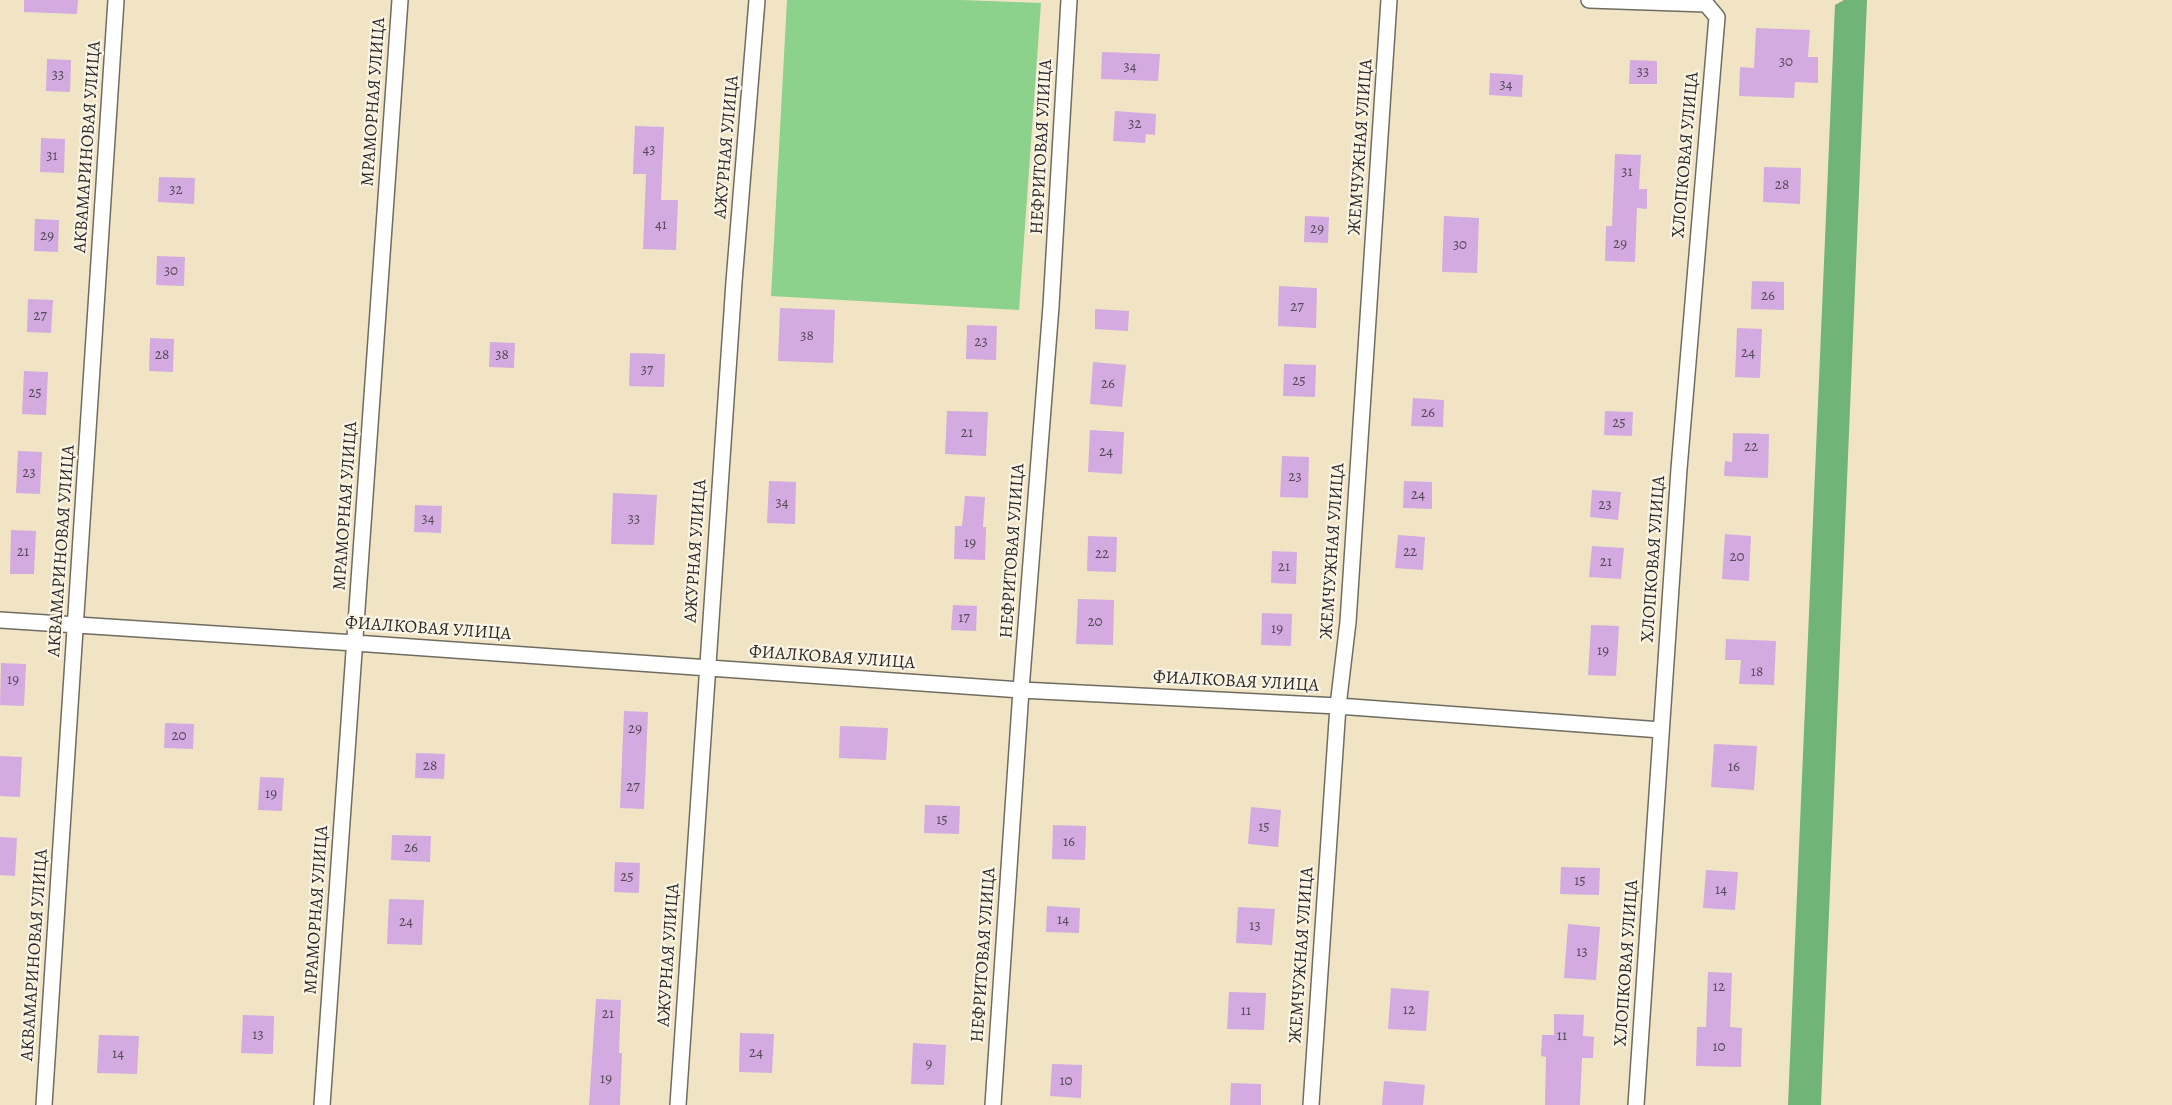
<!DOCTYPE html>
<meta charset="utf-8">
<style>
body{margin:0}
canvas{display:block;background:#f0e4c5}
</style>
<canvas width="2172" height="1105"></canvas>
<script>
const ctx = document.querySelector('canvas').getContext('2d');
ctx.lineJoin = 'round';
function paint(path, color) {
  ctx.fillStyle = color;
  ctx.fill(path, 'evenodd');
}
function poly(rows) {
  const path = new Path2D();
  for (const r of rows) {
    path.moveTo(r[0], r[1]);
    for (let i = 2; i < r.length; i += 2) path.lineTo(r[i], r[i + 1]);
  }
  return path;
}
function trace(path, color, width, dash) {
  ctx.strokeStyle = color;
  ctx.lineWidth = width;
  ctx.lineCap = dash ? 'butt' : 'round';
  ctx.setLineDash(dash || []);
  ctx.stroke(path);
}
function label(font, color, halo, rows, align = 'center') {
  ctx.font = font + ' Alegreya,serif';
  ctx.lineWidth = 4.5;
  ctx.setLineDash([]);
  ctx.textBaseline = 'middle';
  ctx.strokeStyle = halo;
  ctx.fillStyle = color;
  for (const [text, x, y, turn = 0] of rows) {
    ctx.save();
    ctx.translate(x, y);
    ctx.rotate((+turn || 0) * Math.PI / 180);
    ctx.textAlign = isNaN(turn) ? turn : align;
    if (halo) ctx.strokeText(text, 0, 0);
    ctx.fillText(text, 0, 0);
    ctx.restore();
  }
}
const green = poly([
 [787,0,961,0,1041,3,1019,310,771,296]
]);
const forest = poly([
 [1844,0,1867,0,1821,1105,1788,1105,1835,5]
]);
const building = poly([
 [24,0,78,0,77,14,24,12],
 [1756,28,1810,30,1808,57,1818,57,1818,83,1795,82,1794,98,1739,96,1740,67,1754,68],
 [1102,52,1160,54,1158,81,1101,79],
 [47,59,71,60,70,92,46,91],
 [1630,60,1657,61,1657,84,1629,84],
 [1490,73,1523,75,1522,97,1489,95],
 [1115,111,1156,114,1155,135,1146,134,1145,143,1113,141],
 [635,126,664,127,661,200,678,200,676,250,643,249,646,174,633,174],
 [41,138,65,139,64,173,40,172],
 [1615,154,1641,155,1639,189,1647,189,1647,209,1637,208,1635,262,1605,261,1606,226,1612,226],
 [1764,167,1801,168,1800,204,1763,202],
 [159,177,195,178,194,204,158,202],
 [1305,216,1329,217,1328,243,1304,242],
 [1444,216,1479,218,1477,273,1442,272],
 [35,219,59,220,58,252,34,251],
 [157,256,185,257,184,286,156,285],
 [1752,281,1784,282,1784,310,1751,309],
 [1279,286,1317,288,1316,328,1278,326],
 [28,299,53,300,51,333,27,332],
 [780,308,835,310,833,363,778,361],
 [1095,309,1129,311,1128,331,1095,329],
 [967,325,997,326,996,360,966,359],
 [1737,328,1762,329,1760,378,1735,377],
 [150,338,174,339,173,372,149,371],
 [490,342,515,343,514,368,489,367],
 [630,353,665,354,664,387,629,386],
 [1093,362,1126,365,1122,407,1090,404],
 [1284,364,1316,365,1315,397,1283,396],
 [24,371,48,372,46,415,22,414],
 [1413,398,1444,400,1443,427,1411,426],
 [947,411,988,412,986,456,945,454],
 [1605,411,1633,412,1632,436,1604,435],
 [1090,430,1124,432,1122,474,1088,472],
 [1733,433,1769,434,1768,478,1724,476,1725,461,1732,462],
 [18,451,42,452,40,494,16,493],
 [1282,456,1309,457,1308,498,1280,497],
 [769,481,796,482,795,524,767,523],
 [1404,481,1432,482,1432,509,1403,508],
 [1592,490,1621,492,1618,520,1590,517],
 [613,493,657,495,654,545,611,544],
 [965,496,985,497,983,527,986,527,985,560,954,559,955,526,962,526],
 [415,505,442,506,441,533,414,532],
 [11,530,36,531,34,574,10,574],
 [1725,534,1751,536,1749,581,1722,579],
 [1398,535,1425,537,1423,570,1395,568],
 [1088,536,1117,537,1116,572,1087,571],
 [1592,546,1624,548,1621,579,1589,577],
 [1272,551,1297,552,1296,584,1271,583],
 [1078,599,1114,600,1113,645,1076,644],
 [953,605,977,606,976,631,951,630],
 [1262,613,1292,614,1291,646,1261,645],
 [1591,625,1619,626,1616,676,1588,675],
 [1726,639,1776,641,1774,685,1739,684,1741,660,1725,660],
 [1,663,26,664,24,706,0,705],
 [624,711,648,712,644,809,620,808],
 [165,723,194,724,193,749,164,748],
 [840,726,888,728,886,760,839,758],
 [1714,744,1757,746,1754,790,1711,787],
 [416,753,445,754,444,779,415,778],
 [0,756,22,757,20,797,0,796],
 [260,777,284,778,282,811,258,810],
 [925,805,960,806,959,834,924,833],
 [1251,807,1281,810,1278,847,1248,844],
 [1053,825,1086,826,1085,860,1052,859],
 [392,835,431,836,430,862,391,860],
 [0,837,17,838,15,876,0,875],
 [615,862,640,863,639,893,614,892],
 [1561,867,1600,868,1599,895,1560,894],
 [1706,870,1738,872,1735,910,1703,908],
 [389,899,424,900,422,945,387,944],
 [1047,906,1080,908,1079,933,1046,932],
 [1238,907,1275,909,1272,945,1236,943],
 [1568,924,1600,927,1596,980,1564,978],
 [1708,972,1732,973,1730,1027,1742,1028,1741,1067,1696,1066,1697,1027,1706,1027],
 [1391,988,1429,991,1426,1031,1388,1029],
 [1229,992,1266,993,1264,1030,1227,1029],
 [596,999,621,1000,619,1053,622,1053,620,1105,589,1105],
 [1554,1014,1584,1015,1583,1036,1594,1037,1593,1058,1582,1058,1580,1105,1545,1105,1546,1057,1541,1056,1542,1035,1554,1035],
 [243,1015,274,1016,273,1054,241,1053],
 [740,1033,774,1034,772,1073,739,1072],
 [99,1035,139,1036,137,1074,97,1073],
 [913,1043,946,1045,944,1085,911,1084],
 [1052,1064,1082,1065,1081,1098,1050,1096],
 [1384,1081,1425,1085,1423,1105,1382,1105],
 [1231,1083,1261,1084,1261,1105,1230,1105]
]);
const street = poly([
 [1589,0,1706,4,1717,17,1679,469,1636,1105],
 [0,620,355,643,1021,690,1338,706,1661,730],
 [44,1105,116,0],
 [322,1105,400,0],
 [678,1105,734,282,757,0],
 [993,1105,1021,690,1051,306,1069,0],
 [1311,1105,1338,706,1348,622,1389,0]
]);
const numberNames = [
 ["30",1786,62],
 ["34",1130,67],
 ["33",1643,72],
 ["33",58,75],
 ["34",1506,85],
 ["32",1135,124],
 ["43",649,150],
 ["31",52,156],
 ["31",1627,172],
 ["28",1782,185],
 ["32",176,190],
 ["41",661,225],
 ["29",1317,229],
 ["29",47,236],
 ["29",1620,244],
 ["30",1460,245],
 ["30",171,271],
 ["26",1768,296],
 ["27",1297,307],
 ["27",40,316],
 ["38",807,336],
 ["23",981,342],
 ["24",1748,353],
 ["28",162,355],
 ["38",502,355],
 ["37",647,370],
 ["25",1299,381],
 ["26",1108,384],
 ["25",35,393],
 ["26",1428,413],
 ["25",1619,423],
 ["21",967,433],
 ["22",1751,447],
 ["24",1106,452],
 ["23",29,473],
 ["23",1295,477],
 ["24",1418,495],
 ["34",782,503],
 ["23",1605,505],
 ["34",428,519],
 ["33",634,519],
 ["19",970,543],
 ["21",23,552],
 ["22",1410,552],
 ["22",1102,554],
 ["20",1737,557],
 ["21",1606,562],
 ["21",1284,567],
 ["17",964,618],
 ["20",1095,622],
 ["19",1277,629],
 ["19",1603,651],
 ["18",1757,672],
 ["19",13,680],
 ["29",635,729],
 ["20",179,736],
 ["28",430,766],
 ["16",1734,767],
 ["27",633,787],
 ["19",271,794],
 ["15",942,820],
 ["15",1264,827],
 ["16",1069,842],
 ["26",411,848],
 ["25",627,877],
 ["15",1580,881],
 ["14",1721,890],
 ["14",1063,920],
 ["24",406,922],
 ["13",1255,926],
 ["13",1582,952],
 ["12",1719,987],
 ["12",1409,1010],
 ["11",1246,1011],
 ["21",608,1014],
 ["13",258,1035],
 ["11",1562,1036],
 ["10",1719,1047],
 ["24",756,1053],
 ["14",118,1054],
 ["9",929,1064],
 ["19",606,1079],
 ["10",1066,1081]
];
const streetNames = [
 ["МРАМОРНАЯ УЛИЦА",374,102,-86],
 ["АКВАМАРИНОВАЯ УЛИЦА",88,147,-86],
 ["АЖУРНАЯ УЛИЦА",727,147,-85],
 ["НЕФРИТОВАЯ УЛИЦА",1042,147,-87],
 ["ЖЕМЧУЖНАЯ УЛИЦА",1361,147,-86],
 ["ХЛОПКОВАЯ УЛИЦА",1686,155,-85],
 ["МРАМОРНАЯ УЛИЦА",346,506,-86],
 ["АКВАМАРИНОВАЯ УЛИЦА",62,551,-86],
 ["АЖУРНАЯ УЛИЦА",696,551,-86],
 ["НЕФРИТОВАЯ УЛИЦА",1013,551,-86],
 ["ЖЕМЧУЖНАЯ УЛИЦА",1333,551,-86],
 ["ХЛОПКОВАЯ УЛИЦА",1654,559,-86],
 ["ФИАЛКОВАЯ УЛИЦА",428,629,4],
 ["ФИАЛКОВАЯ УЛИЦА",832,658,4],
 ["ФИАЛКОВАЯ УЛИЦА",1236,682,3],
 ["МРАМОРНАЯ УЛИЦА",317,910,-86],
 ["АКВАМАРИНОВАЯ УЛИЦА",35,955,-86],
 ["АЖУРНАЯ УЛИЦА",669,955,-86],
 ["НЕФРИТОВАЯ УЛИЦА",984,955,-86],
 ["ЖЕМЧУЖНАЯ УЛИЦА",1302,955,-86],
 ["ХЛОПКОВАЯ УЛИЦА",1627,963,-86]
];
paint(green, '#8cd28c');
paint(forest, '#71b478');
paint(building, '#d4abe0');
trace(street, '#706c61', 18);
trace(street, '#fff', 15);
label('15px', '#554b58', null, numberNames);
label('18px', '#2b2b2b', '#fcf5e5', streetNames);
</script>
